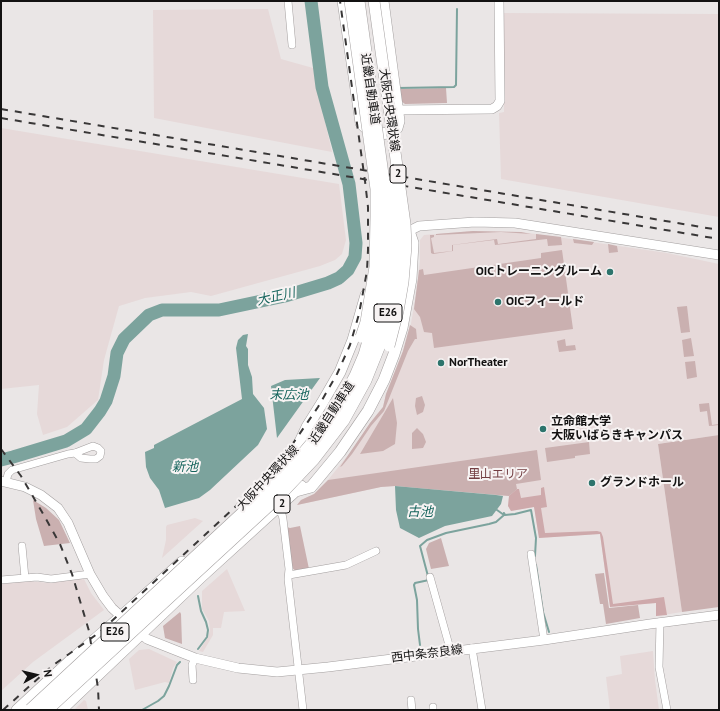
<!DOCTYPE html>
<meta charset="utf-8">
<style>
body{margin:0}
#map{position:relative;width:720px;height:711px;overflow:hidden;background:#eae6e6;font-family:"PT Sans",sans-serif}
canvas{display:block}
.frame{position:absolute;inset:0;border:2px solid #131212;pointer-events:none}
.north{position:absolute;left:16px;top:655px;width:40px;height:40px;-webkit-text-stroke:3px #f7f3f3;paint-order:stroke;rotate:82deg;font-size:11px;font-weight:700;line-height:16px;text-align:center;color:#131212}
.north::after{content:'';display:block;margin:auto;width:14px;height:18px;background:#131212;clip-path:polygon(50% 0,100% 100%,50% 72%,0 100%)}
</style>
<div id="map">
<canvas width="720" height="711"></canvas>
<div class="frame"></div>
<div class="north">N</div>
</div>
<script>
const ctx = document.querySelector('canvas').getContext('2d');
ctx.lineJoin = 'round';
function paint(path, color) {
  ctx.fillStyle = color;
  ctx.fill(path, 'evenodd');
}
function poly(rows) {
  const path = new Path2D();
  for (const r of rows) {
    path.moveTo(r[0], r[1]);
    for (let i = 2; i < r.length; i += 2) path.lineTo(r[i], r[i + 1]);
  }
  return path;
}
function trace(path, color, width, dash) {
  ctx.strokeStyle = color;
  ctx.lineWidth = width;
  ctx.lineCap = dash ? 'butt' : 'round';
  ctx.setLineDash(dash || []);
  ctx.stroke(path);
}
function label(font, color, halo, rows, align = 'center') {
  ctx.font = font + ' "PT Sans","Noto Sans JP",sans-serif';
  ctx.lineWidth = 4;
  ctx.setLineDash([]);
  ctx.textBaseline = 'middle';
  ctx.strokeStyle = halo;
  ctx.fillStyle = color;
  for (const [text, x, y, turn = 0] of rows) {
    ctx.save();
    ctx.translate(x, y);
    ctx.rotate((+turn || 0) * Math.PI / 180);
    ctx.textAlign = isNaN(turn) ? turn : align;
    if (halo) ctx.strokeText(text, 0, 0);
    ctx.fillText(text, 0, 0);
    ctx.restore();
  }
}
const built = poly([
 [268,9,281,59,313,68,332,152,154,118,153,10],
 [503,13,719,14,719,217,501,179,499,113,504,112],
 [1,128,339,184,346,240,342,254,335,260,320,266,211,296,191,292,145,298,119,306,104,360,98,400,67,427,43,435,37,414,39,385,1,389],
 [473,231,521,232,557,237,667,253,719,264,719,435,658,444,682,612,656,616,656,603,610,607,600,534,539,538,534,507,511,511,508,506,509,496,395,486,381,487,297,505,301,500,314,494,328,480,352,450,370,423,383,407,386,394,403,351,410,329,417,289,420,261,420,240,424,235],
 [195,518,203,521,162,558,166,540,166,527,167,525],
 [227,569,245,611,224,612,221,628,213,628,213,635,203,652,199,651,208,637,210,630,209,621,202,609,202,591],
 [78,579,84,579,91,593,104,610,33,662,1,691,1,584,27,581,50,583],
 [149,649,177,662,173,668,169,683,165,682,135,690,129,659,139,650],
 [653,651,655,680,659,710,610,710,606,677,622,674,620,656],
 [84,700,86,701,88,710,74,710]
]);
const green = poly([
 [446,88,447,103,405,104,401,101,399,89],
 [473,231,521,232,531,234,501,232,436,235,436,234],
 [536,234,561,237,562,245,548,246,547,239,495,245,494,240,453,245,453,251,433,254,431,253,430,235,434,235,434,237,431,238,434,253,452,251,452,245,497,239,498,244,536,239],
 [573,239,594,242,592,245,574,243],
 [608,244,617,246,618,252,609,253],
 [562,250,573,329,434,348,432,333,424,332,420,317,414,309,419,270,423,269,424,275,541,258,541,253],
 [687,306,690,332,681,333,677,307],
 [410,325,416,329,417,339,415,339,408,351,384,411,371,426,352,454,342,466,340,467,370,423,383,407,386,394,403,351],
 [691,338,694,356,684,357,682,340],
 [565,339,566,346,575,345,576,350,559,352,557,341],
 [695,361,697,377,687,379,685,362],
 [422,396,425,405,423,412,417,415,415,406,416,398],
 [393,398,397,423,395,444,383,451,360,454],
 [709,403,712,425,719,424,719,425,709,426,707,411,700,412,699,404],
 [417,428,423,434,426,442,423,448,412,449,412,433],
 [719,435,719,607,682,612,658,444],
 [589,442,590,454,575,456,575,458,547,462,545,448],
 [537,450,541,480,516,484,517,489,509,496,395,486,381,487,297,505,301,500,314,494,328,480],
 [33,500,46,508,59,520,70,543,44,546,36,519],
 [300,526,309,569,296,571,292,568,287,527,290,528],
 [441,538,449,566,431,569,426,549,429,543],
 [604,573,609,608,638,605,640,618,606,624,603,604,600,604,595,574],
 [180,612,181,614,182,644,165,638,163,626]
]);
const forest = poly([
 [544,487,547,507,541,508,545,533,597,531,601,532,603,537,613,604,664,597,667,615,656,616,656,603,610,607,600,534,539,538,534,507,511,511,508,506,509,496,517,489,519,489,521,498,541,495,541,488]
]);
const water = poly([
 [248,334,246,346,248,349,248,365,252,377,253,394,264,408,267,429,258,445,210,490,199,498,165,508,159,490,150,478,146,467,145,452,154,448,154,445,242,399,236,348,238,340,243,335],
 [320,378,277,438,271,386,285,380],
 [395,486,496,495,503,496,501,504,492,516,445,526,419,538,400,528,396,510]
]);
const stream = poly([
 [398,88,454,87,456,85,457,9],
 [504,513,505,515,515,514,531,510,536,538,535,556],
 [536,565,543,612,549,632],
 [420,645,418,629,417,600,414,585,415,583,429,580,420,546,427,540,446,533,489,524,496,522,504,515,497,510],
 [198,649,207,637,208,630,206,622,201,611,198,596],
 [142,710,158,701,164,696,169,686,177,665,180,662]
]);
const river = poly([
 [1,460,13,457,66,441,86,429,100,411,106,401,114,376,117,353,124,339,149,315,162,310,219,310,285,296,328,283,339,278,348,270,355,257,356,243,349,184,322,87,311,1]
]);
const minor = poly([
 [288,1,292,45],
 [6,482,8,474,12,470,68,454,75,453,93,446,98,448,101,451,100,456,96,459,90,459,81,458,75,453],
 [276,509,282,514,283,519,289,569,288,579,303,710],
 [22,546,25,578],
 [531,554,544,640],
 [289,575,346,565,376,551],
 [430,577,449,645,449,651],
 [1,580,37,577,51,579,90,574],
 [660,622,659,667,667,710],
 [472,648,482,710],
 [193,680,192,665,195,658],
 [411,700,412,710],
 [433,707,433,710]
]);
const tertiary = poly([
 [397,110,492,109,497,106,500,101,499,1],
 [409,231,419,226,475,222,515,223,719,255],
 [1,481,25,487,41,495,58,508,68,523,90,574,103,596,112,608,125,620],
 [136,630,147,639,195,658,238,668,277,672,328,667,544,640,650,624,719,615]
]);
const primary = poly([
 [343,1,361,123,369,131,378,134,390,133,397,128,399,121,383,1],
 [297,448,307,427,322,403,340,372,353,340,366,295],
 [296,491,311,487,340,452,368,411,384,380,394,354,402,328,411,279,413,243,409,231,401,225],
 [250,499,282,466,301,444],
 [17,710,70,661,115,622,182,562],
 [61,710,201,577,301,486]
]);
const rail = poly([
 [1,109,719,230],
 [1,118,719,239],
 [1,449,21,476,42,512,60,544,72,574,89,631,98,688,99,710],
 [3,710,52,666,100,632,234,508,266,475,294,442,318,407,337,374,350,345,359,314,367,271,368,250,368,207,365,181,340,1]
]);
const primaryBridge = poly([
 [350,1,376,189,376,217,375,267,366,322,361,337],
 [374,1,405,224,406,246,403,282,398,311,389,346]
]);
const motorwayBridge = poly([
 [31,710,290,470,322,432,346,395,356,376,365,355,378,310,385,263,386,239,384,189,358,1],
 [46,710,277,497,313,459,343,420,365,380,383,335,388,313,393,290,396,240,392,183]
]);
const markers = [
 [610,272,4,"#2d746c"],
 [498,302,4,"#2d746c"],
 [441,363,4,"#2d746c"],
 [543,429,4,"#2d746c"],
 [592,483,4,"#2d746c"]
];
const shields = [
 [398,174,16],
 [388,313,28],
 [282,504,16],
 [115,632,28]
];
const shieldNames = [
 ["2",398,174],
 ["E26",388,313],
 ["2",282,504],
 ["E26",115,632]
];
const streetNames = [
 ["近畿自動車道",370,89,82],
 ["大阪中央環状線",389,110,82],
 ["近畿自動車道",332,413,-57],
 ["大阪中央環状線",268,478,-47],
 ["西中条奈良線",427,654,-7]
];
const poiNames = [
 ["OICトレーニングルーム",602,272,"right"],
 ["OICフィールド",506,302],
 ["NorTheater",449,363],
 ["立命館大学",551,422],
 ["大阪いばらきキャンパス",551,436],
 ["グランドホール",600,483]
];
const parkNames = [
 ["里山エリア",498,475]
];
const waterNames = [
 ["大正川",276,297,-13],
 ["末広池",289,395],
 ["新池",185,467],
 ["古池",420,512]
];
paint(built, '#e6d9d9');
paint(green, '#cab0b0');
paint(forest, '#cea9ab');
paint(water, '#7ca39d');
trace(stream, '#7ca39d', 2);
trace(river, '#7ca39d', 13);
trace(minor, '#a39f9f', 8);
trace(tertiary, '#a39f9f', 10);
trace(primary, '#a39f9f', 12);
trace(minor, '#fff', 7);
trace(tertiary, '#fff', 9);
trace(primary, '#fff', 11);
trace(rail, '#393737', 2, [7, 7]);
trace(primaryBridge, '#a39f9f', 12, []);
trace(motorwayBridge, '#a39f9f', 14, []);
trace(primaryBridge, '#fff', 11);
trace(motorwayBridge, '#fff', 13);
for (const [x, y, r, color] of markers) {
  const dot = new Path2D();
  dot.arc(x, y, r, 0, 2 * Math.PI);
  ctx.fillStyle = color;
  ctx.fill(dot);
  trace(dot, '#f7f3f3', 1.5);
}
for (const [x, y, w] of shields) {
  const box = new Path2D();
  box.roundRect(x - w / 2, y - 9, w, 18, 3);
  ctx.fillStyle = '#f7f3f3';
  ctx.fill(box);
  trace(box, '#131212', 1);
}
label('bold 11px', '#131212', null, shieldNames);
label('12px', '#131212', '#f7f3f3', streetNames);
label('bold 12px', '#131212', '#f7f3f3', poiNames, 'left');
label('12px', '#733e42', '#f7f3f3', parkNames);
label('italic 13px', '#15645c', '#f7f3f3', waterNames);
</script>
